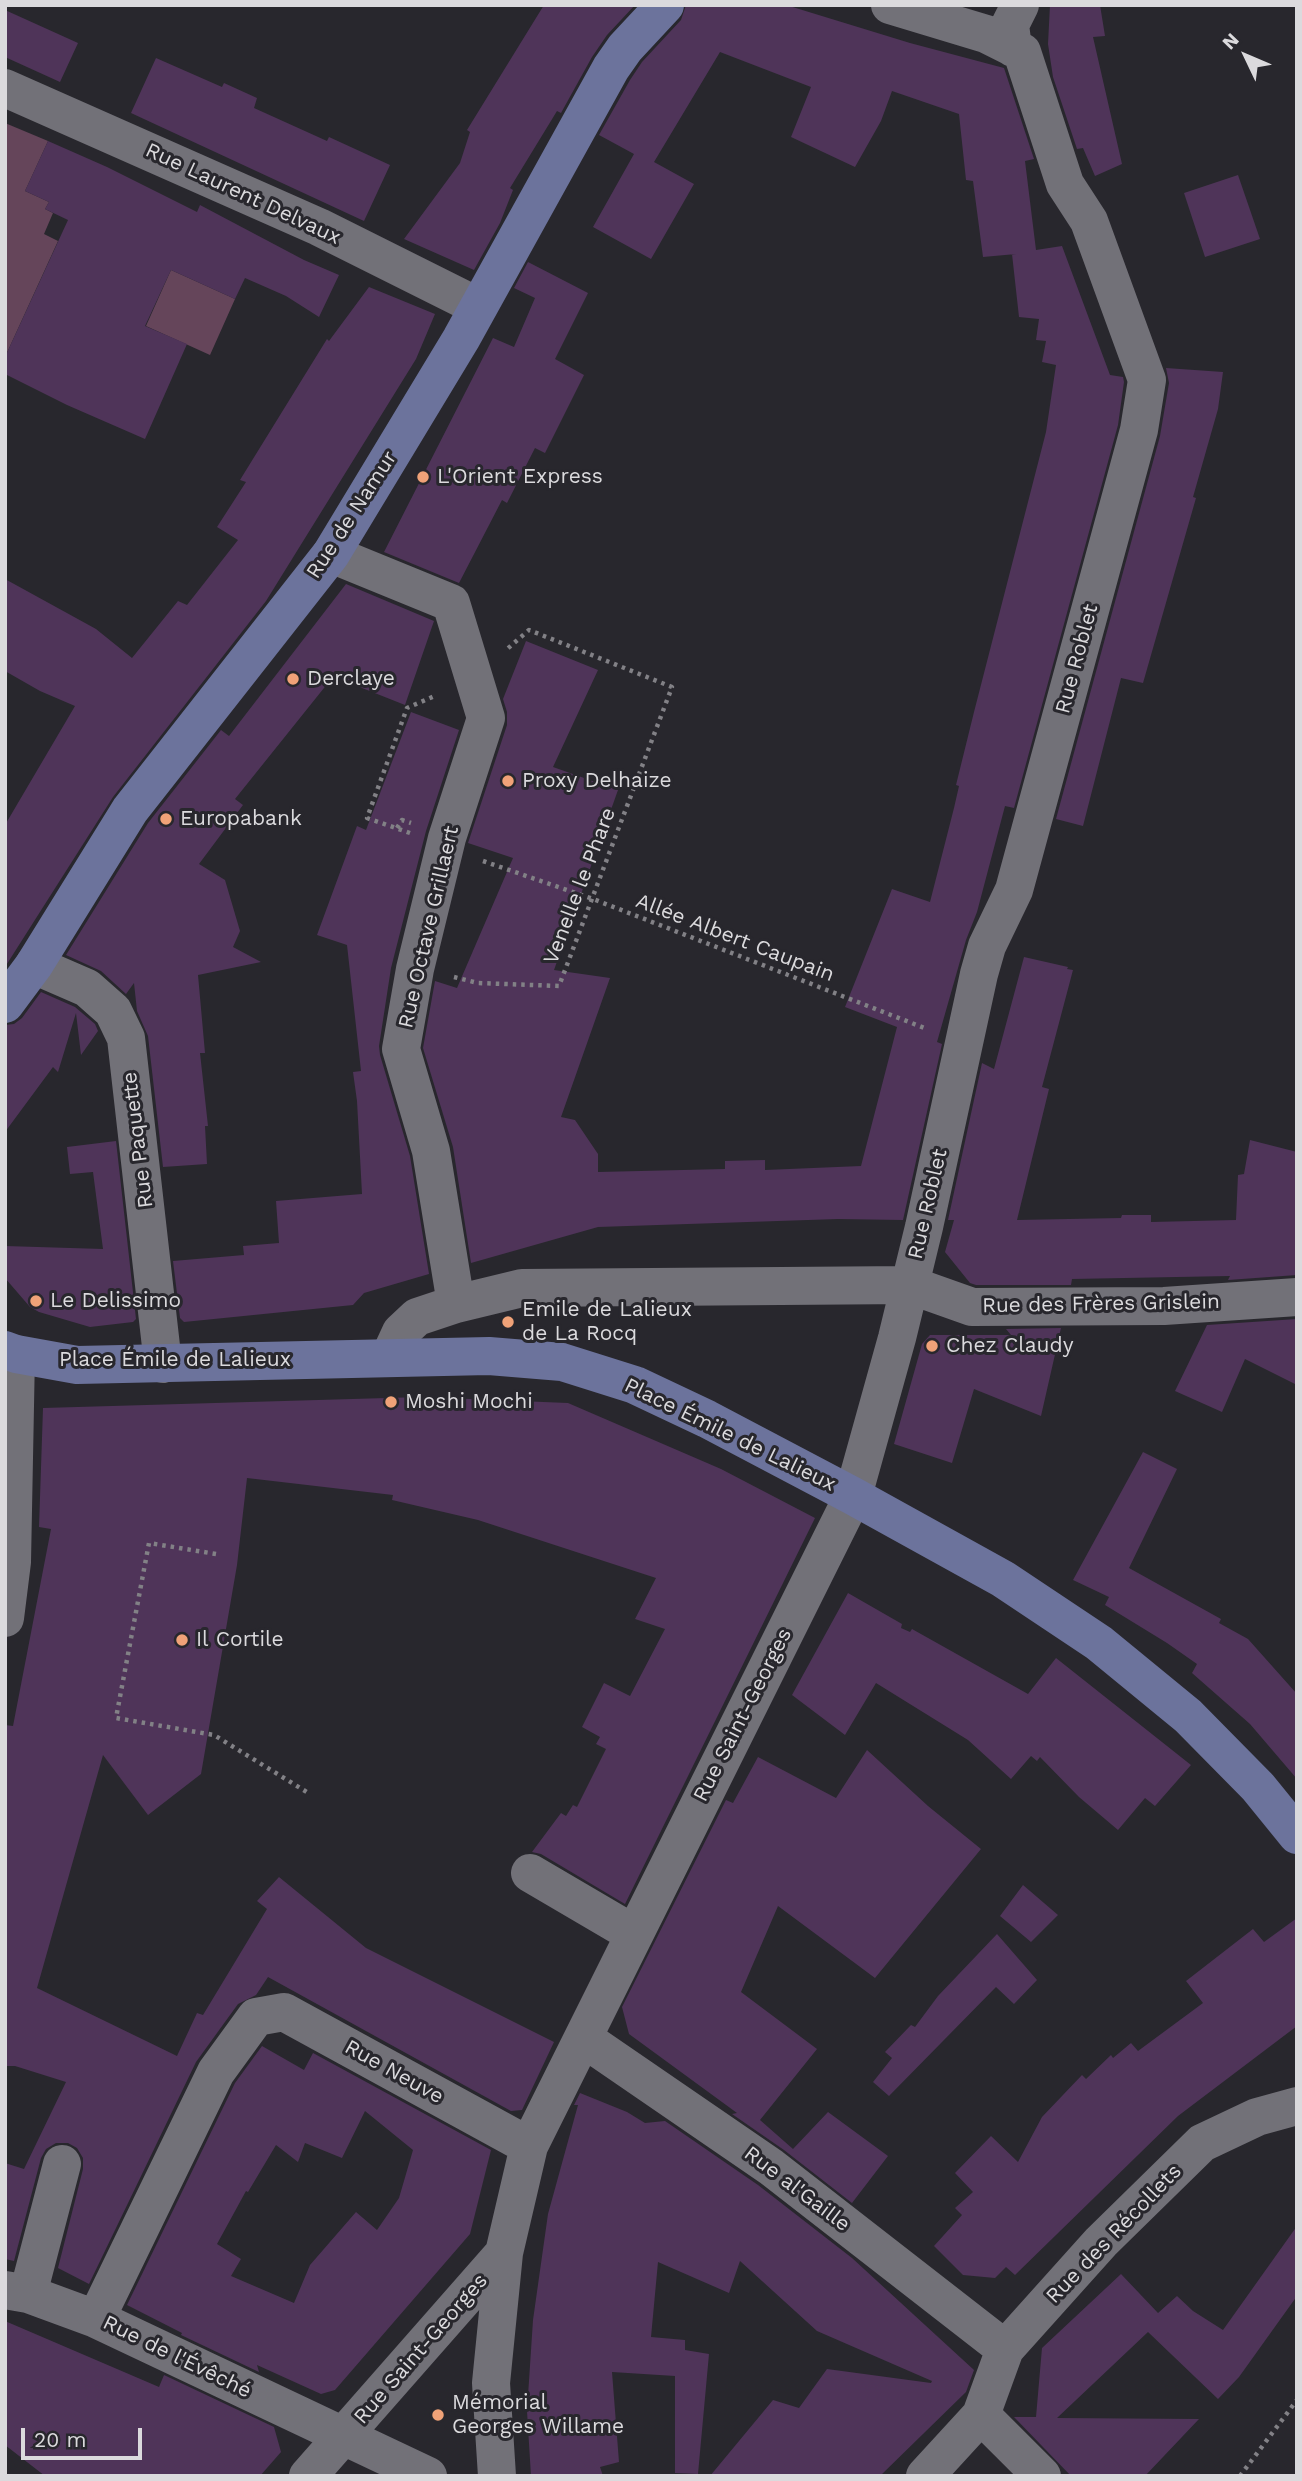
<!DOCTYPE html>
<meta charset="utf-8">
<style>
body{margin:0}
#map{position:relative;width:1302px;height:2481px;overflow:hidden;background:#28272d;font-family:"Work Sans",sans-serif}
canvas{display:block}
.frame{position:absolute;inset:0;border:7px solid #dbdadd;pointer-events:none}
.north{position:absolute;left:1211px;top:21px;width:70px;height:70px;-webkit-text-stroke:5px #28272d;paint-order:stroke;rotate:314deg;font-size:19px;font-weight:700;line-height:28px;text-align:center;color:#dbdadd}
.north::after{content:'';display:block;margin:auto;width:24px;height:32px;background:#dbdadd;clip-path:polygon(50% 0,100% 100%,50% 72%,0 100%)}
.scale{position:absolute;left:21px;top:2428px;width:121px;height:32px;box-sizing:border-box;border:4px solid #dbdadd;border-top:0;padding-left:9px;font-size:21px;line-height:24px;white-space:nowrap;color:#dbdadd;-webkit-text-stroke:5px #28272d;paint-order:stroke}
</style>
<div id="map">
<canvas width="1302" height="2481"></canvas>
<div class="frame"></div>
<div class="north">N</div>
<div class="scale">20 m</div>
</div>
<script>
const ctx = document.querySelector('canvas').getContext('2d');
ctx.lineJoin = 'round';
function paint(path, color) {
  ctx.fillStyle = color;
  ctx.fill(path, 'evenodd');
}
function poly(rows) {
  const path = new Path2D();
  for (const r of rows) {
    path.moveTo(r[0], r[1]);
    for (let i = 2; i < r.length; i += 2) path.lineTo(r[i], r[i + 1]);
  }
  return path;
}
function trace(path, color, width, dash) {
  ctx.strokeStyle = color;
  ctx.lineWidth = width;
  ctx.lineCap = dash ? 'butt' : 'round';
  ctx.setLineDash(dash || []);
  ctx.stroke(path);
}
function label(font, color, halo, rows, align = 'center') {
  ctx.font = font + ' "Work Sans",sans-serif';
  ctx.lineWidth = 6;
  ctx.setLineDash([]);
  ctx.textBaseline = 'middle';
  ctx.strokeStyle = halo;
  ctx.fillStyle = color;
  for (const [text, x, y, turn = 0] of rows) {
    ctx.save();
    ctx.translate(x, y);
    ctx.rotate((+turn || 0) * Math.PI / 180);
    ctx.textAlign = isNaN(turn) ? turn : align;
    if (halo) ctx.strokeText(text, 0, 0);
    ctx.fillText(text, 0, 0);
    ctx.restore();
  }
}
const green = poly([
 [5,123,48,141,25,191,49,202,45,209,53,213,44,234,58,241,5,357],
 [171,270,235,299,210,355,146,326]
]);
const building = poly([
 [544,5,635,5,607,35,592,57,561,113,557,111,510,188,513,190,500,223,474,270,404,239,460,163,470,132,467,130],
 [686,5,786,5,910,43,1004,68,1034,159,1025,161,1036,250,1062,246,1110,375,1123,377,1124,382,1118,425,1014,808,1005,806,977,912,966,940,937,1042,942,1044,903,1220,838,1219,598,1227,471,1263,453,1147,423,1048,435,981,457,988,513,858,468,843,507,725,507,712,503,699,526,641,598,670,553,767,618,790,554,970,610,978,561,1117,575,1120,598,1154,598,1172,725,1169,725,1161,765,1160,765,1170,861,1166,897,1027,845,1007,892,889,930,902,954,808,959,786,956,785,974,712,1046,432,1056,365,1042,362,1046,341,1036,340,1039,319,1019,317,1012,254,1016,254,983,257,973,181,966,180,959,114,892,91,881,121,855,167,791,137,811,87,720,52,654,162,694,184,651,259,593,227,634,154,599,135,630,80,642,62,681,20],
 [1050,5,1100,5,1105,36,1093,37,1122,164,1095,176,1083,148,1077,149,1053,77,1048,44],
 [5,10,78,43,60,82,5,57],
 [156,58,222,87,224,83,257,98,254,108,327,141,329,137,390,165,364,221,131,113],
 [48,141,107,167,197,212,200,205,304,260,339,275,319,317,286,296,245,278,235,299,171,270,145,326,187,344,145,439,67,405,5,374,5,357,68,220,45,209,49,202,25,191],
 [1238,175,1260,239,1205,257,1184,193],
 [528,262,588,293,555,359,584,375,545,453,535,448,507,503,502,500,459,583,384,552,493,338,514,347,535,298,514,288],
 [369,287,435,314,416,359,266,601,113,797,5,967,5,825,75,706,40,691,5,671,5,579,96,629,132,658,178,601,187,605,238,540,217,527,246,482,240,480,327,339,329,341],
 [1166,368,1223,372,1218,409,1193,497,1196,498,1143,683,1121,678,1083,826,1056,819,1160,436,1169,383],
 [346,584,434,621,405,705,357,686,336,673,235,799,243,805,199,864,225,880,240,931,233,947,261,962,198,975,205,1053,200,1053,208,1126,205,1126,207,1164,163,1167,148,1036,137,1011,134,983,126,994,101,971,66,955,148,823,221,730,229,736],
 [411,712,459,730,426,831,391,968,379,1046,380,1055,410,1156,429,1274,364,1293,353,1305,184,1322,180,1318,173,1261,244,1255,243,1246,279,1243,276,1201,362,1194,357,1101,353,1072,361,1071,347,945,317,935,357,826,366,830],
 [1024,957,1068,967,1067,969,1073,970,1042,1087,1049,1089,1017,1220,1121,1218,1122,1215,1151,1215,1151,1222,1236,1220,1238,1175,1244,1174,1250,1140,1297,1152,1297,1275,1228,1280,1230,1276,1072,1279,1071,1285,976,1285,970,1283,945,1252,954,1220,948,1220,982,1063,994,1069],
 [41,992,75,1007,95,1024,98,1031,81,1055,76,1013,58,1072,53,1067,5,1132,5,1025,14,1024,22,1018],
 [116,1141,136,1319,133,1322,90,1327,39,1312,30,1307,5,1278,5,1246,103,1249,93,1172,70,1174,67,1147],
 [1297,1319,1297,1385,1245,1359,1222,1412,1175,1391,1207,1325],
 [1061,1328,1041,1416,974,1389,952,1463,894,1444,922,1344,930,1335,1011,1335,1006,1329],
 [421,1397,568,1403,721,1469,815,1518,625,1904,541,1854,532,1852,561,1813,566,1816,573,1805,577,1807,606,1749,596,1744,600,1737,582,1727,604,1683,630,1696,665,1629,635,1619,656,1578,478,1520,392,1500,393,1495,247,1478,237,1565,201,1774,148,1815,103,1755,37,1988,177,2056,197,2013,203,2015,267,1909,257,1901,279,1877,366,1948,554,2042,522,2110,511,2111,268,1977,256,1995,238,2004,196,2062,89,2284,58,2268,83,2169,83,2158,77,2148,68,2143,56,2143,46,2149,41,2158,14,2261,5,2259,5,2163,24,2169,66,2082,15,2066,5,2066,5,1725,13,1726,51,1529,39,1527,43,1408],
 [1143,1452,1177,1469,1129,1568,1221,1619,1219,1623,1248,1639,1297,1694,1297,1779,1250,1724,1192,1673,1197,1664,1167,1643,1105,1605,1109,1597,1073,1580],
 [848,1593,902,1624,901,1628,910,1632,912,1629,1028,1694,1056,1658,1191,1765,1155,1806,1145,1798,1118,1830,1079,1797,1040,1757,1037,1761,1031,1756,1011,1779,968,1740,876,1683,845,1735,792,1695],
 [867,1750,928,1806,981,1849,875,1978,778,1906,741,1992,817,2049,760,2120,793,2149,828,2112,888,2156,852,2203,784,2150,732,2114,737,2113,629,2034,622,2007,726,1800,733,1803,758,1757,836,1798],
 [1023,1885,1058,1915,1031,1942,1000,1916],
 [1297,1918,1297,2026,1178,2116,1015,2275,1006,2267,995,2278,963,2275,934,2246,962,2215,955,2208,973,2192,955,2173,991,2136,1018,2162,1042,2117,1082,2075,1086,2079,1111,2055,1113,2058,1131,2043,1138,2051,1203,2003,1186,1981,1253,1929,1264,1942],
 [997,1934,1037,1980,1014,2004,996,1987,889,2096,873,2082,892,2058,885,2052,911,2025,915,2027,938,1996],
 [262,2046,304,2070,313,2053,491,2150,470,2234,335,2390,321,2394,257,2365,259,2372,181,2335,182,2333,127,2305,235,2083],
 [365,2111,413,2150,399,2198,377,2230,356,2212,310,2265,294,2303,231,2276,241,2259,217,2244,246,2191,248,2192,276,2145,298,2162,305,2143,342,2158],
 [580,2093,627,2112,645,2123,665,2121,758,2185,852,2258,974,2370,966,2392,880,2476,710,2476,773,2400,799,2408,827,2369,931,2383,932,2381,817,2331,740,2261,729,2293,658,2262,651,2337,685,2340,685,2350,709,2354,698,2474,675,2473,675,2376,612,2372,619,2462,600,2467,603,2476,531,2476,527,2411,533,2320,548,2214,578,2105,574,2105],
 [1297,2226,1297,2296,1239,2377,1218,2399,1148,2332,1057,2418,1199,2419,1145,2476,1071,2476,1014,2417,1036,2417,1042,2348,1121,2274,1158,2313,1177,2296,1193,2311,1223,2330],
 [5,2321,159,2387,164,2375,274,2427,281,2452,260,2476,45,2476,5,2445]
]);
const path = poly([
 [397,828,402,820,411,823],
 [410,833,367,818,407,708,437,695],
 [483,861,593,899,927,1029],
 [454,977,478,983,559,986,672,687,529,630,506,650],
 [216,1554,149,1543,116,1718,214,1735,310,1794],
 [1240,2476,1297,2400]
]);
const street = poly([
 [1013,48,1010,25,1020,5],
 [5,88,319,227,477,306],
 [331,554,451,603,486,718,447,838,415,969,401,1049,431,1151,456,1304],
 [34,965,87,988,113,1011,126,1038,163,1364],
 [389,1358,401,1332,417,1317,456,1304,522,1288,910,1285,972,1307,1164,1306,1297,1297],
 [5,1618,12,1562,16,1354],
 [530,1873,634,1934],
 [583,2038,771,2167,1005,2349],
 [5,2290,28,2294,96,2319,428,2476],
 [28,2294,62,2164],
 [96,2319,216,2072,256,2017,284,2012,529,2146],
 [981,2415,1005,2349,1101,2242,1202,2143,1257,2117,1297,2106],
 [308,2476,504,2253],
 [497,2476,491,2383,504,2253,529,2146,853,1496,897,1338,924,1227,979,974,987,946,1014,890,1139,430,1147,380,1089,221,1065,184,1022,52,986,34,890,5],
 [925,2476,981,2415,1042,2476]
]);
const secondary = poly([
 [5,1004,34,965,130,810,331,554,461,339,611,68,625,48,665,5],
 [5,1350,16,1354,77,1365,489,1356,562,1362,635,1385,707,1419,853,1496,1003,1579,1099,1643,1188,1716,1258,1787,1297,1835]
]);
const markers = [
 [423,477,7,"#f0a278"],
 [293,679,7,"#f0a278"],
 [508,781,7,"#f0a278"],
 [166,819,7,"#f0a278"],
 [36,1301,7,"#f0a278"],
 [508,1322,7,"#f0a278"],
 [932,1346,7,"#f0a278"],
 [391,1402,7,"#f0a278"],
 [182,1640,7,"#f0a278"],
 [438,2415,7,"#f0a278"]
];
const streetNames = [
 ["Rue Laurent Delvaux",243,194,25],
 ["Rue de Namur",352,515,-57],
 ["Rue Roblet",1077,659,-75],
 ["Venelle le Phare",580,886,-69],
 ["Rue Octave Grillaert",429,927,-77],
 ["Allée Albert Caupain",735,938,21],
 ["Rue Paquette",138,1140,-97],
 ["Rue Roblet",928,1204,-77],
 ["Rue des Frères Grislein",1101,1304,-1],
 ["Place Émile de Lalieux",175,1360],
 ["Place Émile de Lalieux",730,1435,26],
 ["Rue Saint-Georges",743,1715,-63],
 ["Rue Neuve",394,2072,29],
 ["Rue al'Gaille",797,2189,37],
 ["Rue des Récollets",1114,2234,-46],
 ["Rue Saint-Georges",421,2349,-49],
 ["Rue de l'Évêché",177,2357,26]
];
const poiNames = [
 ["L'Orient Express",437,477],
 ["Derclaye",307,679],
 ["Proxy Delhaize",522,781],
 ["Europabank",180,819],
 ["Le Delissimo",50,1301],
 ["Emile de Lalieux",522,1310],
 ["de La Rocq",522,1334],
 ["Chez Claudy",946,1346],
 ["Moshi Mochi",405,1402],
 ["Il Cortile",196,1640],
 ["Mémorial",452,2403],
 ["Georges Willame",452,2427]
];
paint(green, '#65455a');
paint(building, '#4f3459');
trace(path, '#828186', 4.5, [3.5, 5]);
trace(street, '#727178', 38);
trace(secondary, '#6c739c', 38);
for (const [x, y, r, color] of markers) {
  const dot = new Path2D();
  dot.arc(x, y, r, 0, 2 * Math.PI);
  ctx.fillStyle = color;
  ctx.fill(dot);
  trace(dot, '#28272d', 2.5);
}
label('21px', '#dbdadd', '#28272d', streetNames);
label('21px', '#dbdadd', '#28272d', poiNames, 'left');
</script>
